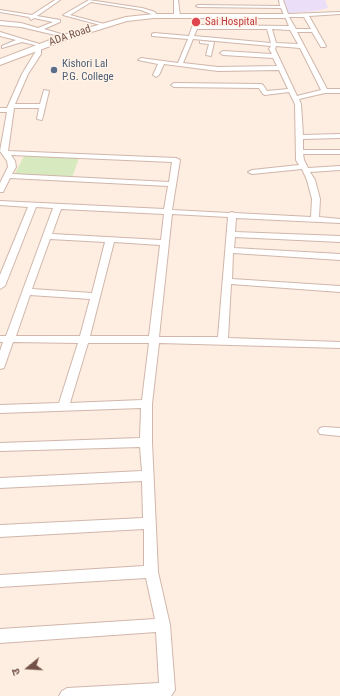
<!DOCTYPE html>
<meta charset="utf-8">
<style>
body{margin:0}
#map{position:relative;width:340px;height:696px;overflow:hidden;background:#fdeee1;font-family:"Roboto Condensed","Noto Sans Devanagari",sans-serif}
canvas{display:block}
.north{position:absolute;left:8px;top:648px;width:40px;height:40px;-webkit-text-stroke:3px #fff3e8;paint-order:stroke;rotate:252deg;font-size:11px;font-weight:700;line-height:16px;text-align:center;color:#745147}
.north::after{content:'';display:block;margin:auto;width:14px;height:18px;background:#745147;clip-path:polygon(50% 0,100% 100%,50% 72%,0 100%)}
</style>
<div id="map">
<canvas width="340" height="696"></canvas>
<div class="north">उ</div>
</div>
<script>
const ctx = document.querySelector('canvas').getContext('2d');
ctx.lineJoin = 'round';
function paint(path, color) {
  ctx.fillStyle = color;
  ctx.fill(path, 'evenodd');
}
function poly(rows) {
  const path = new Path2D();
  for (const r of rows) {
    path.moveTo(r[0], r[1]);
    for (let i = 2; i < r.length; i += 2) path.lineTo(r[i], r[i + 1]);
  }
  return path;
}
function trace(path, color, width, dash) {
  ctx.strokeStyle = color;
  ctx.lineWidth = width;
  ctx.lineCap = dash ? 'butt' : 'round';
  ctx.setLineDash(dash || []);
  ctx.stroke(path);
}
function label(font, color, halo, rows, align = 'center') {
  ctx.font = font + ' "Roboto Condensed",sans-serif';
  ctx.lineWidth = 3;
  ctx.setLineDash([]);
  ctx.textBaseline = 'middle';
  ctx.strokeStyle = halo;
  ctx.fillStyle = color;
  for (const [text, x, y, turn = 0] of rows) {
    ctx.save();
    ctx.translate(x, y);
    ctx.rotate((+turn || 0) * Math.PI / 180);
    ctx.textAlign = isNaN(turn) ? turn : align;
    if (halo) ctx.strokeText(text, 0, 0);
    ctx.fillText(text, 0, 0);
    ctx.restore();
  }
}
const education = poly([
 [284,0,325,0,328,8,315,11,288,13]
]);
const green = poly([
 [24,156,79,158,72,178,14,175]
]);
const street = poly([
 [55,0,60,0,37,16,60,20,60,22,44,29,68,36,68,38,21,27,0,25,0,21,21,23,38,28,53,22,34,18,31,20,29,17,0,12,0,10,32,15,55,0],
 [89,0,142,8,155,12,157,16,152,17,151,14,141,10,91,2,70,15,104,24,104,26,63,15,89,0],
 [174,0,178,0,180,16,177,18,174,16,174,0],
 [279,0,283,0,288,14,340,12,340,14,309,16,326,46,325,47,321,47,312,32,297,32,327,89,340,89,340,93,325,93,299,99,301,104,303,135,340,134,340,138,303,139,303,150,340,150,340,154,303,154,304,160,308,168,340,166,340,170,310,172,315,180,320,199,319,217,340,219,340,223,236,218,235,232,340,236,340,242,235,237,234,248,340,254,340,260,233,253,232,279,340,286,340,292,231,284,228,338,340,342,340,348,159,343,152,404,152,442,158,572,170,625,175,690,171,696,59,696,62,691,67,688,159,683,156,632,0,643,0,629,155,619,146,578,0,587,0,575,144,566,144,529,0,537,0,525,143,518,142,481,0,488,0,478,142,471,140,447,0,451,0,443,140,438,141,408,0,413,0,405,59,403,78,343,13,342,5,365,4,368,0,369,0,351,3,342,0,342,0,336,6,336,53,208,36,207,5,286,0,289,0,275,28,207,0,205,0,201,164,209,168,186,10,178,3,192,0,192,0,183,8,167,7,161,0,151,7,112,0,112,0,108,7,108,22,74,39,46,22,42,2,48,2,46,16,40,0,36,0,32,46,46,41,47,41,54,28,74,15,104,40,104,44,90,49,91,42,120,37,119,39,108,14,108,8,151,176,158,180,160,172,210,229,213,232,212,235,213,311,217,312,199,307,180,302,169,252,174,248,172,252,170,299,165,296,160,295,104,289,92,265,95,263,94,259,88,174,87,171,85,174,83,261,84,263,85,267,91,288,89,279,70,218,71,164,64,159,75,156,77,153,75,158,64,138,60,141,58,178,63,188,39,152,36,152,34,154,33,189,36,192,27,195,25,289,26,281,8,198,7,196,6,198,5,280,6,279,0],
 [289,17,304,17,311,29,296,29,289,17],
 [197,29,267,29,271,43,194,36,197,29],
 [272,29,290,30,298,44,276,43,272,29],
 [193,39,271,46,269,49,272,54,223,51,220,53,223,55,273,58,277,66,218,67,183,63,193,39],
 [276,46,300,48,321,90,297,96,275,49,276,46],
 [11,155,172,162,169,182,12,174,16,167,15,161,11,155],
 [61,209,164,214,161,240,52,234,61,209],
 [172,214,228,217,218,337,159,337,172,214],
 [50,239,105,242,92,293,32,289,50,239],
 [114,242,160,245,149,336,90,336,114,242],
 [30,295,90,299,80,336,16,336,30,295],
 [88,343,149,343,142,400,70,403,88,343],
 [200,41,214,42,211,56,206,55,209,44,200,43,200,41],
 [324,427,340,428,340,436,320,434,318,431,320,428,324,427]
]);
const secondary = poly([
 [154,14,286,14,290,16,286,18,154,18,127,21,69,39,0,65,0,59,63,35,126,17,154,14]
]);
const markers = [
 [196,22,5,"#e0444e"],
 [54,70,4,"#5c6f8a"]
];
const farHealthnames = [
 ["Sai Hospital",205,22]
];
const farStreetnames = [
 ["ADA Road",70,36,-19]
];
const farServicenames = [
 ["Kishori Lal",62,64],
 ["P.G. College",62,77]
];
paint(education, '#ebdef9');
paint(green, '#d7eabf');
trace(street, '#d0b6ab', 2);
trace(secondary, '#d3b5a7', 2);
paint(street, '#fff');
paint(secondary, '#fff');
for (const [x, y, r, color] of markers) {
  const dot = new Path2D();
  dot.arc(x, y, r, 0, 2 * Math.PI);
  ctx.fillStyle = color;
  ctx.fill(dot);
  trace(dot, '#fff3e8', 1.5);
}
label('11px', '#be3a42', '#fff3e8', farHealthnames, 'left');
label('11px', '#745147', '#fff3e8', farStreetnames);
label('11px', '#4e5e75', '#fff3e8', farServicenames, 'left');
</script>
